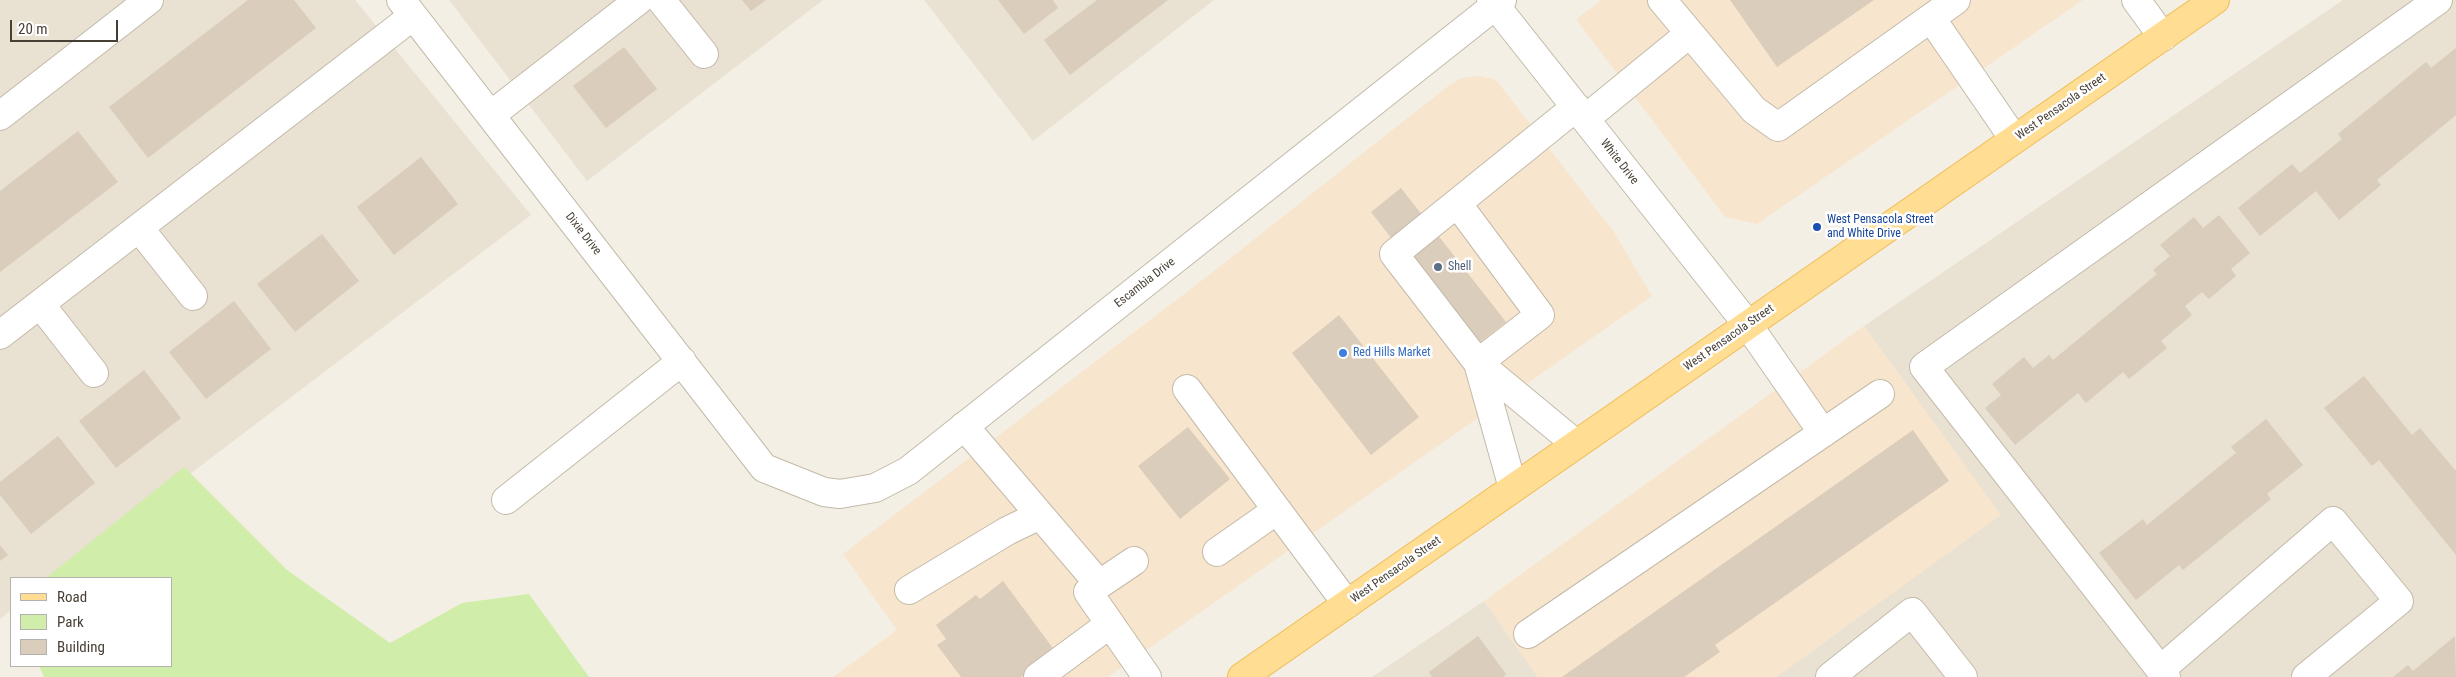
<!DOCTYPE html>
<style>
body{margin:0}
#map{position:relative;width:2456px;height:677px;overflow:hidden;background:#f4efe5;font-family:"Roboto Condensed",sans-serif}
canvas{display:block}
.legend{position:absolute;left:10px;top:577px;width:162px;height:90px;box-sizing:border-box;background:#fff;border:1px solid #b5b2ae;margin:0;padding:6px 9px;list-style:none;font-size:15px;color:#473f34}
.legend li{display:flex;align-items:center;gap:10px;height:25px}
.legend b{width:25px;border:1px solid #b5b2ae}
.scale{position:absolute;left:10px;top:20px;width:108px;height:22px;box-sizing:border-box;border:2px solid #473f34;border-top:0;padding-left:6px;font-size:15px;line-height:18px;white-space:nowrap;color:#473f34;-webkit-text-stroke:4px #fff;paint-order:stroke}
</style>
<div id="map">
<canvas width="2456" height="677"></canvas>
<ul class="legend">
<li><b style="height:6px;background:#ffdd93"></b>Road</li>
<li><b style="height:14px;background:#d0eda9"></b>Park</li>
<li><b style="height:14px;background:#dacdbc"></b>Building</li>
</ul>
<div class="scale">20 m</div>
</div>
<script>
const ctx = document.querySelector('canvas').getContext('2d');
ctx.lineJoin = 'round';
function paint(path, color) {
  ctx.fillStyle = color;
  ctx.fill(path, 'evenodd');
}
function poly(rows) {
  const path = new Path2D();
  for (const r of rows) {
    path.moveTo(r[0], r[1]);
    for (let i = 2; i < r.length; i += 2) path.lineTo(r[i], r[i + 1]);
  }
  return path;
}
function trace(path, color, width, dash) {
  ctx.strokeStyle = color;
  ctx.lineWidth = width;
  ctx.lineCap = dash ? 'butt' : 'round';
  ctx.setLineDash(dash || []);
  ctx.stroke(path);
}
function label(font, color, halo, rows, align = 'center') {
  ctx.font = font + ' "Roboto Condensed",sans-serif';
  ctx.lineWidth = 5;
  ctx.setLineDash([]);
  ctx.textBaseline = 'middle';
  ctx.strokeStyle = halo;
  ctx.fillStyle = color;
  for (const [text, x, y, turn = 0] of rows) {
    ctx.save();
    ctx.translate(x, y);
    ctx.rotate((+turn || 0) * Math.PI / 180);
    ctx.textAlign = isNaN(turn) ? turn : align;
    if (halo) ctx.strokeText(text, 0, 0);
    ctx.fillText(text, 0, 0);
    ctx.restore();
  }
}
const residential = poly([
 [0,0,355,0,531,215,53,578,11,578,11,610,0,619],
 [449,0,823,0,587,181],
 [924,0,1214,0,1033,141],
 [2343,0,2456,0,2456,677,1776,677,2000,515,1864,326],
 [1484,601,1538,677,1372,677]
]);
const commercial = poly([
 [1602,0,2083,0,1757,224,1725,217,1576,19],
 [1479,76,1496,80,1614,232,1652,296,1108,677,833,677,897,630,843,554,1209,275,1448,86,1461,78],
 [1864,326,2001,515,1776,677,1538,677,1484,601]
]);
const green = poly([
 [184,467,287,570,390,643,462,603,529,594,589,677,44,677,39,666,171,666,171,578,46,578]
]);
const building = poly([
 [248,0,294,0,316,28,148,158,109,107],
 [742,0,766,0,751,11],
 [998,0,1053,0,1058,8,1024,34],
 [1097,0,1168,0,1070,75,1044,40],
 [1730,0,1874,0,1777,67],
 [624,47,657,89,606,128,573,86],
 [2456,48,2456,115,2377,180,2381,185,2339,220,2316,191,2260,236,2238,208,2292,164,2300,173,2342,139,2338,134,2426,62,2431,68],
 [78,131,118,182,0,272,0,191],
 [421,157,458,204,394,255,357,207],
 [1401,188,1506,322,1475,346,1371,212],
 [2219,215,2250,253,2231,269,2236,276,2209,299,2202,292,2185,306,2192,315,2161,341,2167,348,2129,379,2123,372,2086,403,2078,393,2015,445,1985,408,2001,395,1992,384,2024,357,2033,368,2049,355,2053,360,2157,274,2153,270,2170,256,2160,245,2194,217,2203,228],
 [322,234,359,281,295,332,257,284],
 [234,301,271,349,206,399,169,352],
 [1339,315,1419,417,1371,455,1292,353],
 [144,370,181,418,116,468,79,421],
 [2364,376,2412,435,2420,428,2455,470,2456,469,2456,555,2379,460,2372,466,2324,408],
 [2266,419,2303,465,2267,494,2271,499,2183,570,2179,565,2136,600,2099,553,2143,519,2147,525,2236,453,2231,447],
 [1188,427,1230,479,1180,519,1138,466],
 [1913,430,1949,481,1715,645,1720,652,1684,677,1562,677],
 [58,436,95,483,31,534,0,495,0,482],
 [0,545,8,555,0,561],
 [1003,581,1055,651,1021,677,961,677,937,645,946,639,936,625,976,595,980,599],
 [1478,636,1506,674,1503,677,1432,677,1429,672],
 [2455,636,2456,677,2393,677,2408,665,2413,671]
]);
const minor = poly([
 [401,0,764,468,824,492,840,494,875,488,908,471,1502,0],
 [661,0,704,54],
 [1491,0,1748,325,1823,433],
 [1662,0,1754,110,1778,127,1956,0],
 [2136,0,2163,37],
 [1931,18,2014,139],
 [1576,107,1394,254,1478,363,1576,444],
 [491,115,639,0],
 [0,116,149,0],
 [1585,119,1689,34],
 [1457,203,1540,315,1478,363],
 [139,228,193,296],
 [40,304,94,373],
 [0,335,413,16],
 [1478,363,1513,488],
 [1187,389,1347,604],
 [964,426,1099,584],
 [506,500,682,361],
 [1217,552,1277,510],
 [1134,561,1088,592,1147,677],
 [909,590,1007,531,1040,515],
 [1528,634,1880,394],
 [2160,670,2333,521,2399,601,2306,677],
 [1038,677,1110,624],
 [1830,677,1912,612,1963,677],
 [2166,677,1924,367,2438,0]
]);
const major = poly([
 [1242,677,2215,0]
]);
const markers = [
 [1817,227,5,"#1a4fb4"],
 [1438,267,5,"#5c6f8a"],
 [1343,353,5,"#3f7fe0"]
];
const streetNames = [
 ["West Pensacola Street",2061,107,-35],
 ["White Drive",1619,162,52],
 ["Dixie Drive",583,234,52],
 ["Escambia Drive",1145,283,-38],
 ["West Pensacola Street",1729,338,-35],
 ["West Pensacola Street",1396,570,-35]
];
const transitNames = [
 ["West Pensacola Street",1827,220],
 ["and White Drive",1827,234]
];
const serviceNames = [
 ["Shell",1448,267]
];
const shopNames = [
 ["Red Hills Market",1353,353]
];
paint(residential, '#e9e1d2');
paint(commercial, '#f8e5cd');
paint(green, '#d0eda9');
paint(building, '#dacdbc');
trace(minor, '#c3baa9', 30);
trace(major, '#efbd57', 30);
trace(minor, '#fff', 28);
trace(major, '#ffdd93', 28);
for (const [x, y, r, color] of markers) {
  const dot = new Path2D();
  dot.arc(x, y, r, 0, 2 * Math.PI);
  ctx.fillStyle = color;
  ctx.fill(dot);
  trace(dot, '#fff', 2);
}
label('12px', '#473f34', '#fff', streetNames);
label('12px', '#164399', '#fff', transitNames, 'left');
label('12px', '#4e5e75', '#fff', serviceNames, 'left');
label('12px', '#366cbe', '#fff', shopNames, 'left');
</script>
